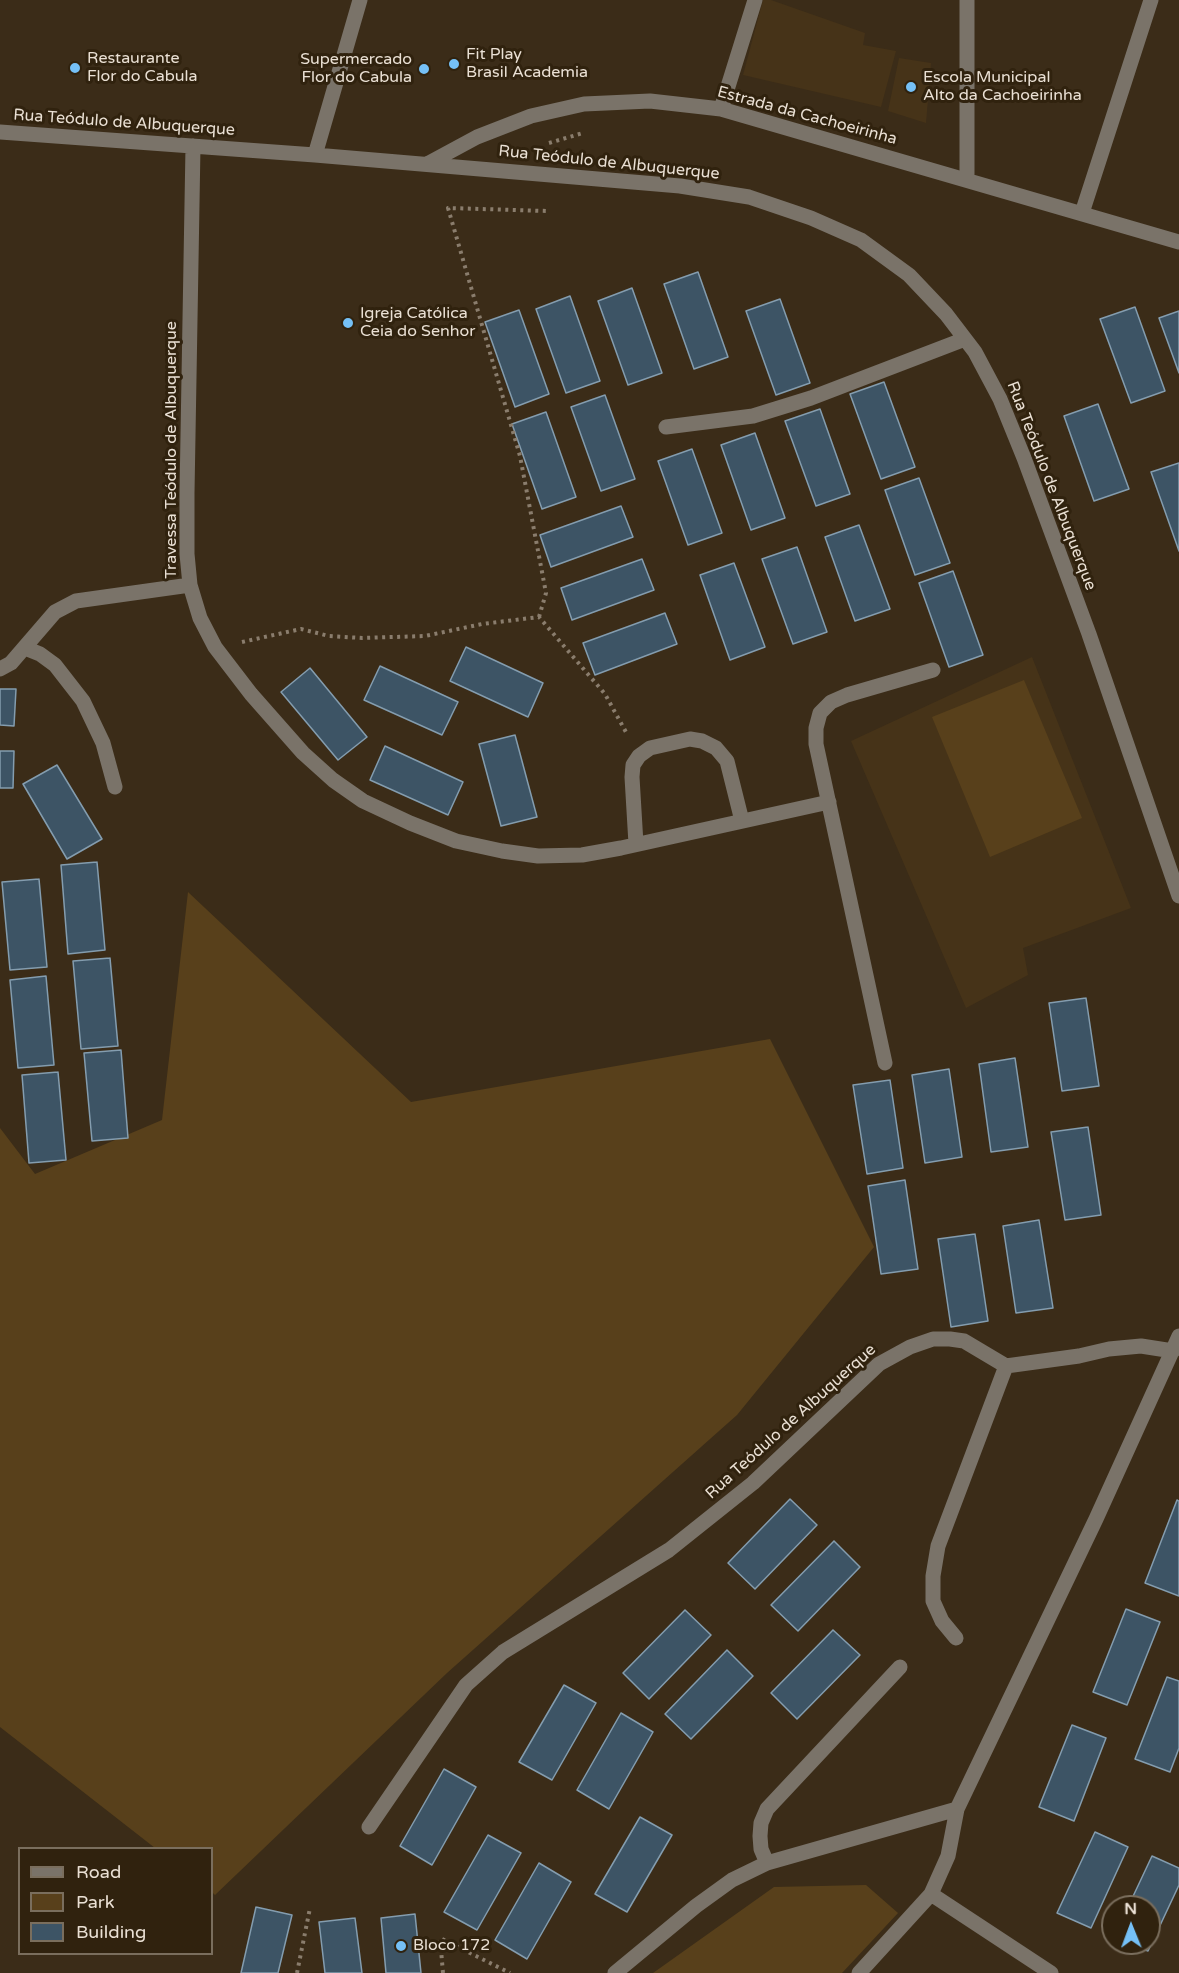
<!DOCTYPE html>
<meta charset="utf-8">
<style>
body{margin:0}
#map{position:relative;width:1179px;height:1973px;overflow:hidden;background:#3b2c18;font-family:"Varela Round",sans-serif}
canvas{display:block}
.legend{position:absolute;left:18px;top:1847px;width:195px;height:108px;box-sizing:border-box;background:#30220e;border:2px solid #7a6e5d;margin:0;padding:8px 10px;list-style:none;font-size:18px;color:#eae0d4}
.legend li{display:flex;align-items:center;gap:12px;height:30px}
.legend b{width:30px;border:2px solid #7a6e5d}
.north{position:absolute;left:1101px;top:1895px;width:60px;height:60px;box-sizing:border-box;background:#30220e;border:2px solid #7a6e5d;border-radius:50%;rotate:359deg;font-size:16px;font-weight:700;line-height:24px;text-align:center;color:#eae0d4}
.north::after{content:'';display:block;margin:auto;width:21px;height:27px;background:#75c0f6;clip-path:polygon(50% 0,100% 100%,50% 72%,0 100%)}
</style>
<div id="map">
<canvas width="1179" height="1973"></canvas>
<ul class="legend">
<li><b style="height:8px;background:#7a7369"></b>Road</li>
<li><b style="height:16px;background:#58401b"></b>Park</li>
<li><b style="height:16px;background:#3d5465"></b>Building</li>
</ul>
<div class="north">N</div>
</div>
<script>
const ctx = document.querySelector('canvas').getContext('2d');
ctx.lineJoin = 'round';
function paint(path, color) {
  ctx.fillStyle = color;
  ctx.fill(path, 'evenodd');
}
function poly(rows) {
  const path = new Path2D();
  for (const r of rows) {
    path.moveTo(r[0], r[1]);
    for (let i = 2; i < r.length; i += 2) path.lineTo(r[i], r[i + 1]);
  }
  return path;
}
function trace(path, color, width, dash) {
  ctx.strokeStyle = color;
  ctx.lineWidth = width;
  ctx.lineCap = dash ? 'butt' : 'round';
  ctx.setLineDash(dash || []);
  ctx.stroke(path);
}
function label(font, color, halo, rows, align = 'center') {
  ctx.font = font + ' "Varela Round",sans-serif';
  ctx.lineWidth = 6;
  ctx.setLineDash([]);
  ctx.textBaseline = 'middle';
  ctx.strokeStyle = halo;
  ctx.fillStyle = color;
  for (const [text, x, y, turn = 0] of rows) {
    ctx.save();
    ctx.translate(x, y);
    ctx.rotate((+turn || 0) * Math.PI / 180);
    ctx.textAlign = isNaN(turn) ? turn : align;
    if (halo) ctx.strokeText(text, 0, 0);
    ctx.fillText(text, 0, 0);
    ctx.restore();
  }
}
const built = poly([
 [763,0,771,0,865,33,863,45,896,51,881,107,743,75],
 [899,58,931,63,926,123,888,111],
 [1032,657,1131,908,1023,948,1028,975,966,1008,851,741]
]);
const green = poly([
 [1024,680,1082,818,990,857,932,717],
 [188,892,411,1102,770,1039,874,1247,737,1415,447,1673,215,1895,212,1892,212,1848,155,1848,0,1727,0,1128,35,1174,162,1120],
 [866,1885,898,1913,842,1973,653,1973,774,1887]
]);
const building = poly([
 [698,272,728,357,694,369,664,284,698,272],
 [632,288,662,373,628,385,598,301,632,288],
 [570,296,600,381,566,393,536,309,570,296],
 [780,299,810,383,776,395,746,311,780,299],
 [1135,307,1165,391,1131,403,1100,319,1135,307],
 [519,310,549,394,515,407,485,322,519,310],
 [1179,311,1179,373,1159,318,1179,311],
 [884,382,915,467,881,479,850,394,884,382],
 [605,395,635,479,601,491,571,407,605,395],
 [1098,404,1129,489,1094,501,1064,416,1098,404],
 [820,409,850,494,816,506,785,421,820,409],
 [546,412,576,497,542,509,512,424,546,412],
 [755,433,785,518,751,530,721,445,755,433],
 [692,449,722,533,688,545,658,461,692,449],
 [1179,463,1179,551,1151,472,1179,463],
 [919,478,950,563,915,575,885,490,919,478],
 [621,506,633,537,551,567,540,535,621,506],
 [859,525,890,609,855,621,825,537,859,525],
 [797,547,827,632,793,644,762,559,797,547],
 [642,559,654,590,572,620,561,588,642,559],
 [734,563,765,647,730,660,700,575,734,563],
 [953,571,983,655,949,667,919,583,953,571],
 [665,613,677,644,595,675,583,643,665,613],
 [466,647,543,683,528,717,450,681,466,647],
 [380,666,458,702,442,735,364,700,380,666],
 [310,668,367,737,338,760,281,692,310,668],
 [0,689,16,689,14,726,0,725,0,689],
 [515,735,537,817,501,826,479,744,515,735],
 [385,746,463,782,448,815,370,780,385,746],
 [0,751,14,751,13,788,0,788,0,751],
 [57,765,102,839,67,859,23,784,57,765],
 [97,862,105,950,68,954,61,865,97,862],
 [39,879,47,967,10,970,2,882,39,879],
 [110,958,118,1046,81,1049,73,961,110,958],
 [46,976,54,1065,18,1068,10,980,46,976],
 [1086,998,1099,1086,1062,1091,1049,1003,1086,998],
 [121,1050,128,1138,92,1141,84,1053,121,1050],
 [1015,1058,1028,1147,991,1152,979,1064,1015,1058],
 [949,1069,962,1157,925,1163,912,1075,949,1069],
 [58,1072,66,1160,29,1163,22,1075,58,1072],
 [890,1080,903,1168,867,1174,853,1085,890,1080],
 [1088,1127,1101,1215,1065,1220,1051,1132,1088,1127],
 [905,1180,918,1269,881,1274,868,1186,905,1180],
 [1039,1220,1053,1308,1016,1313,1003,1226,1039,1220],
 [975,1234,988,1321,951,1327,938,1239,975,1234],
 [790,1499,817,1525,755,1589,728,1563,790,1499],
 [1177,1500,1179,1501,1179,1596,1145,1583,1177,1500],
 [834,1541,860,1567,798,1631,771,1605,834,1541],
 [1126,1609,1160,1622,1127,1705,1093,1692,1126,1609],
 [685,1610,711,1635,649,1699,623,1673,685,1610],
 [833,1630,860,1655,797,1719,771,1693,833,1630],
 [727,1650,753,1676,691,1739,665,1714,727,1650],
 [1167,1677,1179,1681,1179,1748,1170,1772,1135,1759,1167,1677],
 [564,1685,596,1703,552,1780,519,1762,564,1685],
 [621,1713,653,1732,609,1809,577,1790,621,1713],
 [1072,1725,1106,1738,1074,1821,1039,1807,1072,1725],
 [444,1769,476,1787,432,1865,400,1846,444,1769],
 [640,1817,672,1835,627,1912,595,1894,640,1817],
 [1095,1832,1128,1847,1091,1928,1057,1913,1095,1832],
 [488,1835,521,1853,477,1930,444,1912,488,1835],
 [1152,1856,1179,1868,1179,1885,1148,1951,1129,1943,1149,1943,1149,1907,1128,1907,1152,1856],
 [539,1863,571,1882,527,1959,495,1940,539,1863],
 [256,1907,292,1915,278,1973,241,1973,256,1907],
 [415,1914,421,1973,386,1973,381,1918,415,1914],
 [355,1918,362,1973,325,1973,319,1922,355,1918]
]);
const path = poly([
 [549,143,583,133],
 [539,617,546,593,520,456,448,208,547,211],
 [242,642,301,629,329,636,362,638,425,636,482,624,539,617,605,694,627,734],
 [297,1973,310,1908],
 [443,1973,440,1938,510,1973]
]);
const minor = poly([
 [721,109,755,0],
 [0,132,315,155,680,186,749,197,811,218,861,240,909,275,946,314,975,352,1000,399,1024,458,1089,634,1179,896],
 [193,146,187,493,187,554,190,585,200,618,215,647,251,694,303,753,333,780,363,801,410,823,456,841,502,851,538,856,582,855,621,848,829,802],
 [315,155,360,0],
 [427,164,477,137,531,116,584,104,650,101,721,109,1179,242],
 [967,179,967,0],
 [1082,213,1151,0],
 [666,427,753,416,811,398,965,339],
 [25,648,40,654,55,665,83,701,103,743,115,787],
 [0,669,11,663,55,612,76,601,190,585],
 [636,844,632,777,633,765,639,756,650,748,690,739,702,741,716,748,727,761,742,821],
 [885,1063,816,744,816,728,820,713,831,702,847,695,933,670],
 [956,1638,942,1621,933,1601,933,1576,938,1546,1006,1366],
 [369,1827,466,1685,503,1652,669,1550,753,1483,879,1364,910,1347,933,1339,950,1339,964,1341,1006,1366,1079,1356,1109,1349,1141,1346,1173,1351],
 [767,1863,761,1849,760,1836,761,1823,767,1809,900,1667],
 [931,1894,1051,1973],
 [615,1973,696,1906,732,1880,767,1863,957,1809],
 [859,1973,931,1894,948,1856,957,1809,1096,1519,1179,1336]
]);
const markers = [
 [454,64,6,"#75c0f6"],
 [75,68,6,"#75c0f6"],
 [424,69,6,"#75c0f6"],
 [911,87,6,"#75c0f6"],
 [348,323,6,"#75c0f6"],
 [401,1946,6,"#75c0f6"]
];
const poiNames = [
 ["Fit Play",466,55],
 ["Brasil Academia",466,73],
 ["Restaurante",87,59],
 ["Flor do Cabula",87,77],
 ["Supermercado",412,60,"right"],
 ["Flor do Cabula",412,78,"right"],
 ["Escola Municipal",923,78],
 ["Alto da Cachoeirinha",923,96],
 ["Igreja Católica",360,314],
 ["Ceia do Senhor",360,332],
 ["Bloco 172",413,1946]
];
const streetNames = [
 ["Estrada da Cachoeirinha",807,116,15],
 ["Rua Teódulo de Albuquerque",124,123,4],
 ["Rua Teódulo de Albuquerque",609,163,6],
 ["Travessa Teódulo de Albuquerque",172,450,-90],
 ["Rua Teódulo de Albuquerque",1051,486,69],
 ["Rua Teódulo de Albuquerque",791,1422,-42]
];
paint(built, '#463318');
paint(green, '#58401b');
paint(building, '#3d5465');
trace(building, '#849daf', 1.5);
trace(path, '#8a7d6d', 4, [3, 4.5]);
trace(minor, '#7a7369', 15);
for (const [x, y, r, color] of markers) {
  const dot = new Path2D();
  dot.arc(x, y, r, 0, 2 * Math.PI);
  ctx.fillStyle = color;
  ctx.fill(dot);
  trace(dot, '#30220e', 2);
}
label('16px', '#eae0d4', '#30220e', poiNames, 'left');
label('16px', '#eae0d4', '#30220e', streetNames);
</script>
